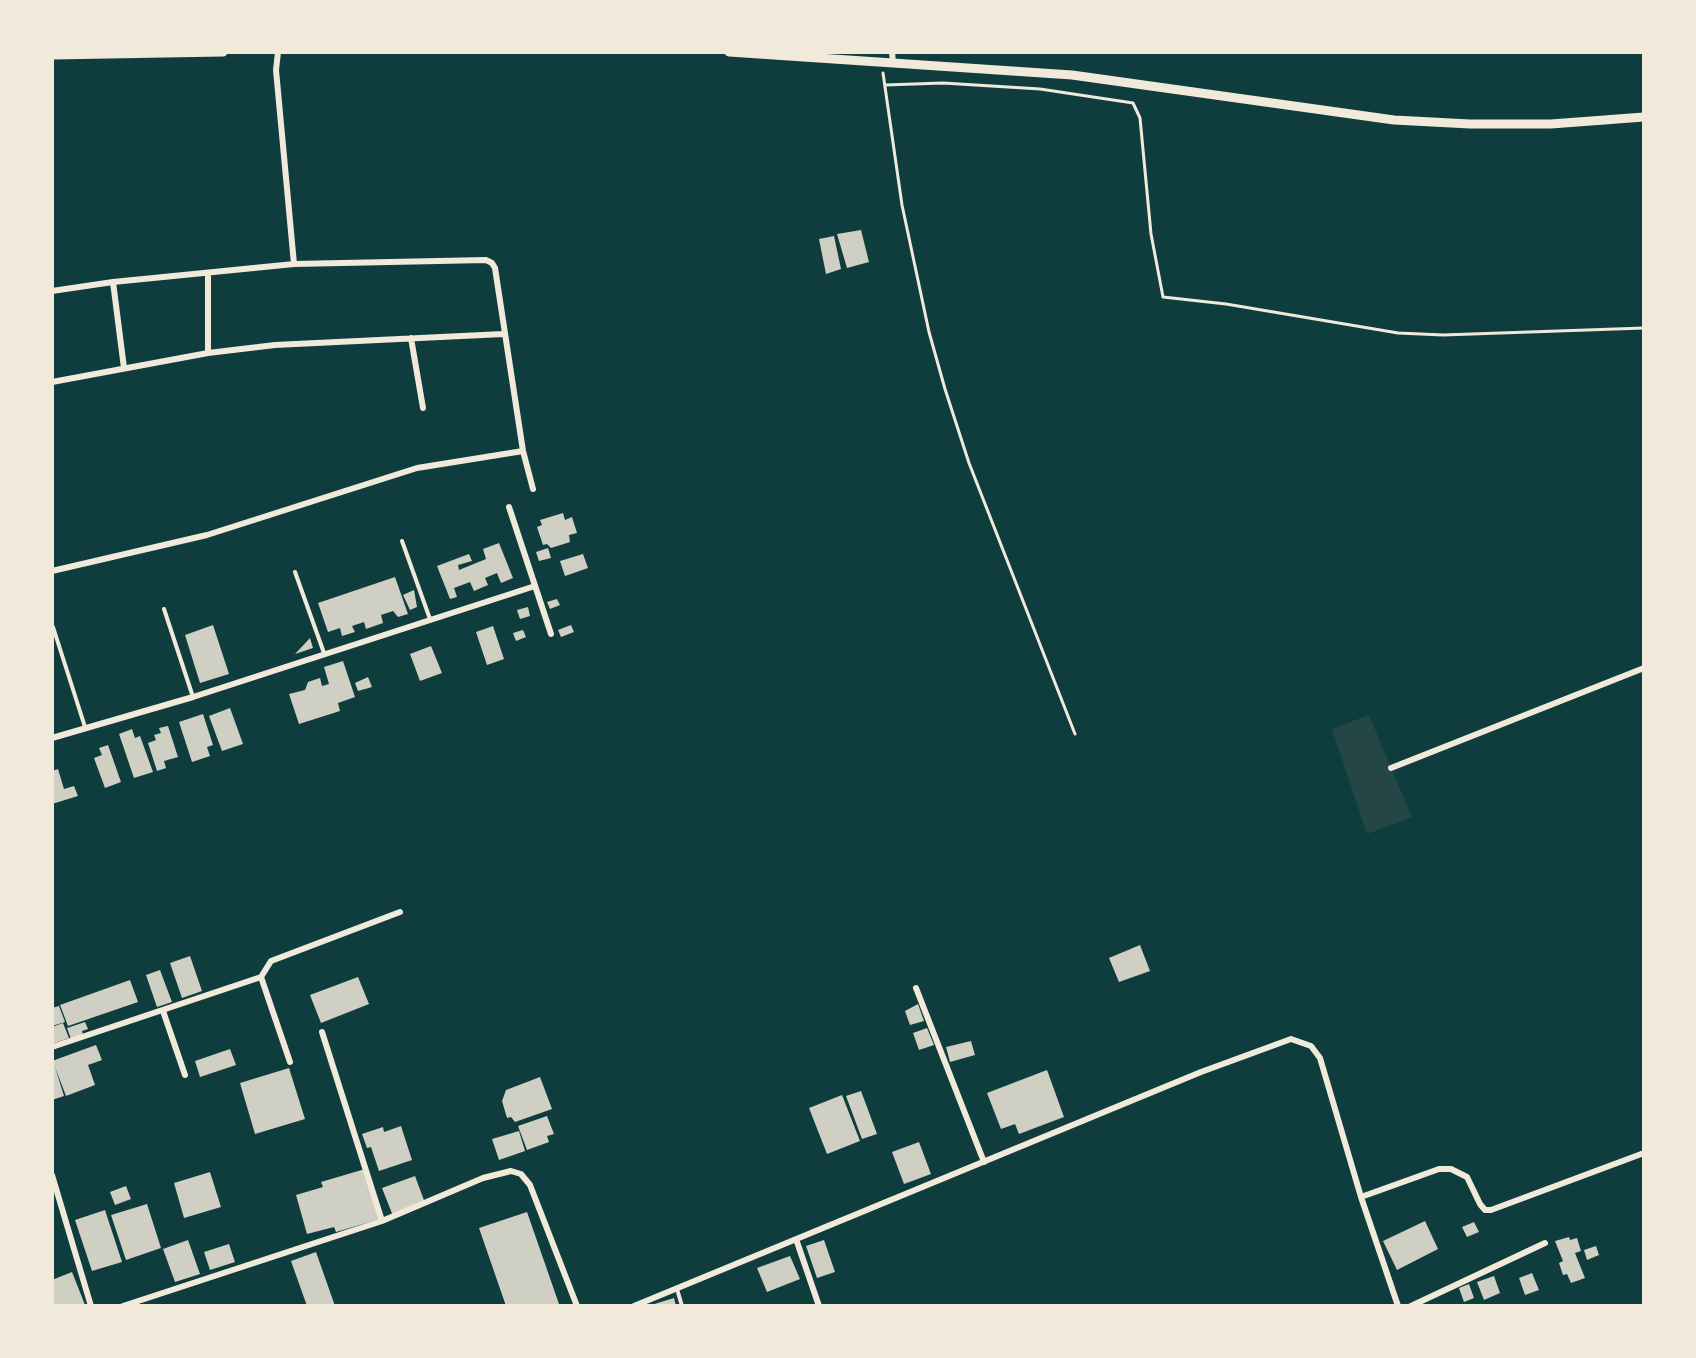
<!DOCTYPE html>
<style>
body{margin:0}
#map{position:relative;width:1696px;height:1358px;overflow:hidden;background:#0f3d3e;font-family:Figtree,sans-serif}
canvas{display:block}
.frame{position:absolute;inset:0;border:54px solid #f1e9da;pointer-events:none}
</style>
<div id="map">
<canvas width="1696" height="1358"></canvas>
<div class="frame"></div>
</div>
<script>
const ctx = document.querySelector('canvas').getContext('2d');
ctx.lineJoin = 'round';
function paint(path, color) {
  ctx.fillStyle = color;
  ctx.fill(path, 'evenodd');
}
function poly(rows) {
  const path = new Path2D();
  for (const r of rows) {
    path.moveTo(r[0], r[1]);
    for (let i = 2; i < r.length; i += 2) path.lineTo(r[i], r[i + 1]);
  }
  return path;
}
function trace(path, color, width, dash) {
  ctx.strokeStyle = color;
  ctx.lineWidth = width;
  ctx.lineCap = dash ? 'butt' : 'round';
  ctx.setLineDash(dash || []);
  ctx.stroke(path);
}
const green = poly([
 [1369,715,1412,817,1367,834,1332,729]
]);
const building = poly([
 [861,230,869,262,847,268,837,234],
 [834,236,841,269,826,274,819,239],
 [563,513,565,520,572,517,577,533,569,535,570,542,551,548,547,544,543,545,537,527,542,525,540,520],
 [499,543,513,578,501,583,497,573,485,578,488,585,474,591,470,582,454,588,457,597,450,599,437,566,469,554,472,561,458,565,459,570,486,559,483,549],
 [548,548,551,558,539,561,536,552],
 [583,554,588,568,565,576,560,561],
 [395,577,408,614,398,617,393,611,381,615,383,623,366,629,364,622,352,626,355,632,342,636,340,628,328,632,318,603],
 [414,590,417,607,410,610,403,595],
 [557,599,560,605,550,609,547,602],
 [528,607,530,616,520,619,517,610],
 [213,625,229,674,200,683,185,635],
 [571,625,574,632,561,637,558,630],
 [493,626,504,659,487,665,476,632],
 [523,630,526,637,516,641,513,633],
 [310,638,313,648,295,654],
 [431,646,442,673,420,681,410,654],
 [343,661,355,697,338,703,340,711,299,724,289,694,305,690,308,682,320,678,322,686,329,684,324,667],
 [368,677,372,687,358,691,355,683],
 [230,708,243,744,222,751,209,716],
 [203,714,213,745,207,747,210,756,192,762,179,722],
 [168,726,178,757,164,761,166,768,157,771,148,743,156,740,154,735,161,733,159,728],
 [132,729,135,738,140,736,153,772,134,778,119,734],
 [108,745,121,782,105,788,94,758,102,755,99,748],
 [58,769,64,789,74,786,78,796,52,804,52,771],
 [1140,945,1150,971,1119,982,1109,958],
 [190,956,202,991,182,998,170,963],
 [160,970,172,1002,157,1007,146,975],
 [358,977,369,1004,321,1023,310,995],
 [130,980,138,1002,68,1026,60,1005],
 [918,1004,924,1021,910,1025,905,1011],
 [59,1006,65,1022,52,1026,52,1008],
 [85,1022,88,1029,82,1031,83,1035,71,1039,67,1028],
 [63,1023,69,1038,52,1044,52,1027],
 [927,1028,934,1045,919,1050,913,1033],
 [971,1041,975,1055,950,1062,946,1047],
 [96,1045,102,1060,88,1065,95,1085,66,1096,55,1067,64,1096,52,1100,52,1061],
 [230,1049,236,1065,200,1077,195,1061],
 [289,1068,305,1119,255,1134,240,1083],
 [1047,1070,1064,1117,1019,1134,1015,1124,1001,1129,987,1093],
 [540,1077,552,1109,515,1122,511,1117,507,1118,502,1101,506,1090],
 [861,1091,877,1134,862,1139,846,1096],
 [842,1095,860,1141,827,1154,809,1108],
 [547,1116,554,1134,547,1136,549,1142,527,1150,518,1126],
 [401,1126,412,1160,379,1171,371,1147,367,1148,362,1134,383,1127,384,1132],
 [519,1131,525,1151,499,1160,492,1139],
 [919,1142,931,1174,904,1184,892,1152],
 [365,1169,380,1219,336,1232,334,1227,307,1234,296,1195,323,1187,321,1182],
 [210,1172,221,1207,184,1218,174,1183],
 [415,1176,425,1203,393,1216,382,1188],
 [126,1186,131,1199,115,1205,110,1192],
 [147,1204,161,1248,126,1260,111,1215],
 [105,1210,122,1262,92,1271,75,1220],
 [527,1212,559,1304,555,1306,506,1306,479,1228],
 [1425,1221,1438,1249,1397,1270,1383,1241],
 [1474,1222,1479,1232,1467,1237,1462,1227],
 [1569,1237,1570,1240,1577,1238,1581,1251,1575,1253,1585,1278,1571,1283,1567,1274,1563,1275,1559,1263,1563,1261,1555,1241],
 [188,1240,200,1274,175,1282,163,1249],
 [824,1240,835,1272,817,1278,806,1246],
 [229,1244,235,1262,210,1270,204,1252],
 [1596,1246,1599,1255,1587,1260,1584,1250],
 [316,1252,335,1306,307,1306,291,1261],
 [790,1256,800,1279,767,1292,757,1268],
 [72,1272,85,1305,52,1306,52,1280],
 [1532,1273,1539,1290,1525,1295,1519,1278],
 [1494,1276,1500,1293,1484,1300,1477,1282],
 [1469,1284,1474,1298,1464,1302,1459,1288],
 [674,1298,676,1306,651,1306,651,1305]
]);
const path = poly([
 [883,73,902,205,929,332,945,389,969,463,1075,734],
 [885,85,943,83,1040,89,1133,103,1140,118,1151,234,1163,297,1226,304,1398,333,1443,335,1644,328]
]);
const service = poly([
 [402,541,430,619],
 [295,572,324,653],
 [164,609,193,697],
 [53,627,85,727],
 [677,1289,682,1306]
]);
const minor = poly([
 [278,52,276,70,294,264],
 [892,52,893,63],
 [208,273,208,353],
 [113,282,124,368],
 [52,291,113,282,294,264,486,260,492,263,495,268,523,451,533,489],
 [411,338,423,408],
 [52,382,208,353,275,345,503,334],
 [509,507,551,634],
 [52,571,207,535,417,468,523,451],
 [52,738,193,697,535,586],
 [1391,768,1644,668],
 [261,977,290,1062],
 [916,988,984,1162],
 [163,1011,185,1075],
 [322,1032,382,1221],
 [52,1047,261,977,271,961,400,912],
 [52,1175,91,1306],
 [1361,1197,1439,1169,1451,1169,1467,1177,1480,1204,1485,1210,1491,1210,1644,1153],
 [796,1239,819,1306],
 [123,1306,382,1221,483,1178,511,1171,521,1174,530,1185,577,1306],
 [634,1306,1201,1072,1291,1039,1311,1046,1320,1058,1361,1197,1398,1306],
 [1411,1306,1545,1243]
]);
const tertiary = poly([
 [729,52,1072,75,1394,120,1470,124,1551,124,1644,117],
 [52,55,223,52]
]);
paint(green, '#244646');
paint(building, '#cfcfc3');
trace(path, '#f1e9da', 3);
trace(service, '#f1e9da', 4);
trace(minor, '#f1e9da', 6);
trace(tertiary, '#f1e9da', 9);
</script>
